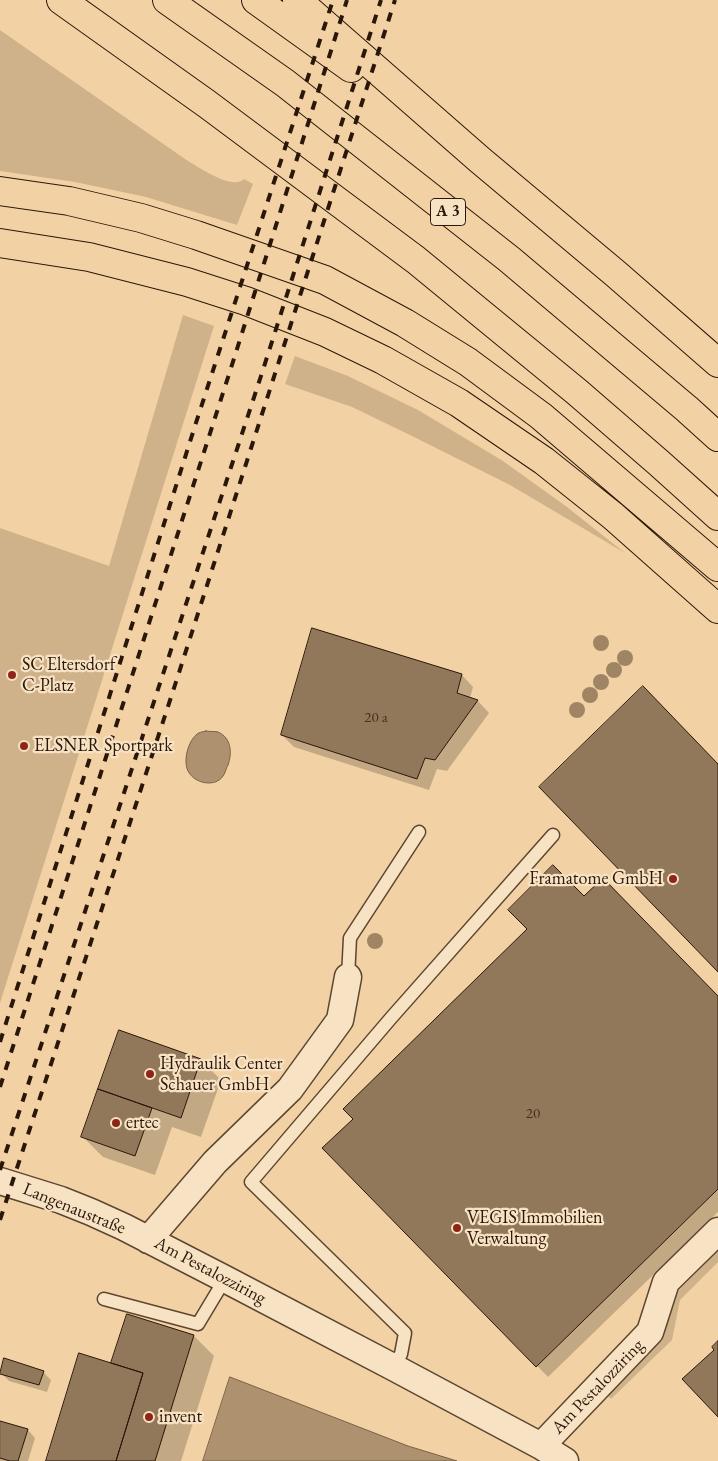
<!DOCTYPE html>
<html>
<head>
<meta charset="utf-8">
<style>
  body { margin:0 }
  canvas { display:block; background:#f2d2a4 }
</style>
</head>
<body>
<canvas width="718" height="1461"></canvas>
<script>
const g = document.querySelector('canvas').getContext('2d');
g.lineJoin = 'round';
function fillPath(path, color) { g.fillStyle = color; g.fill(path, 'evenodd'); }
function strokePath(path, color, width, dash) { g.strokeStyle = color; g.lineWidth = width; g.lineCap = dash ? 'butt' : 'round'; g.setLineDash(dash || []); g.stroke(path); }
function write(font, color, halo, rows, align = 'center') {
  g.font = font + ' "EB Garamond",serif'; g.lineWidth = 4.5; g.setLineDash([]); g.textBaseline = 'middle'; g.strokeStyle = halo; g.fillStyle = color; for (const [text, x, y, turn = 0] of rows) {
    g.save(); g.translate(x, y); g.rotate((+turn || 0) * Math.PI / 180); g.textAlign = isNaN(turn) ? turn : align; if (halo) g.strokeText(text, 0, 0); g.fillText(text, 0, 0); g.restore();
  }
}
fillPath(new Path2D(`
  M0 30 185 159C197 166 232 191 244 179L253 184 237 225 146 197 75 182 0 171Z
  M183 315 214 326 0 1003V528L109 566Z
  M295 356 348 376 418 410 503 461 567 507 625 553 510 485 414 437 352 407 285 384Z
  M718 1251V1262L680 1300 672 1340 611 1399 605 1393 664 1336 673 1296Z`), '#d0b28a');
const water = new Path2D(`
  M206 731C210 732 215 731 218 732 232 738 232 754 228 765 226 768 225 774 223 776 216 787 197 784 190 774 182 765 187 743 196 735 199 732 202 732 206 731Z
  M230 1377 408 1446 457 1461H203Z`);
fillPath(water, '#ae926f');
strokePath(water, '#7a6146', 1);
fillPath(new Path2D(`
  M462 675 473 687 470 698 478 701 489 713 447 771 437 769 429 790 294 747 282 735Z
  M584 898 718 998V1212L548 1377 324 1148Z
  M120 1032 201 1060 221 1080 201 1137 172 1127 155 1175 103 1157 83 1137Z
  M194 1336 214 1356 181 1461H47L112 1365Z
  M43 1372 51 1380 47 1392 9 1381 1 1373Z
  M0 1422 28 1430 35 1438 28 1461H0Z`), '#0003');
const building = new Path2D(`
  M312 628 462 674 457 693 478 700 435 760 425 758 417 779 281 735Z
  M643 686 718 764V972L539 787Z
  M553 865 584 896 603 878 718 996V1189L536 1367 322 1148 353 1119 343 1109 527 929 508 910Z
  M119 1030 201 1059 181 1118 98 1089Z
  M98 1089 152 1108 135 1156 81 1137Z
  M127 1314 194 1335 155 1461H116L143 1373 111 1363Z
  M718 1341V1417L682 1379 714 1350 712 1347Z
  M79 1353 143 1373 116 1461H46Z
  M4 1358 44 1371 39 1385 0 1374Z
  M0 1421 28 1429 18 1461H10L0 1458Z`);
fillPath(building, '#92785a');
strokePath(building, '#2b1709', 1);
const lane = new Path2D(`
  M348 977 350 938 419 832
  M104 1299 198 1324 225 1279
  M393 1367 401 1354 405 1333 251 1182 391 1018 553 835`);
const street = new Path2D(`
  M0 1181 61 1200 91 1212 124 1227 225 1279 393 1367 541 1446 565 1461
  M148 1240 215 1162 290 1089 340 1020 348 977
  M541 1446 650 1332 666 1282 718 1231`);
const highway = new Path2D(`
  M61 0 207 104 416 260 577 392 659 463 718 516
  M167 0 285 83 509 259 687 409 718 437
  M256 0 351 68
  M297 0 480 160 616 274 718 363
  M0 191 69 201 141 218 196 235 325 280 405 323 468 362 541 416 718 567
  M0 243 89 257 187 282 246 301 325 332 383 360 459 403 544 461 613 516 718 609`);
strokePath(lane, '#5d4630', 15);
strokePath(street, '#5d4630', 29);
strokePath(highway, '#2b1709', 30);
strokePath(lane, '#f7e2c4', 12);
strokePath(street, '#f7e2c4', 26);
strokePath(highway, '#f2d2a4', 28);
strokePath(new Path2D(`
  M0 1042 194 429 333 0
  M0 1087 231 368 347 0
  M0 1170 261 376 381 0
  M0 1220 175 685 395 0`), '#2b1709', 4, [9, 9]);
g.fillStyle = '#a08564';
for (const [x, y] of [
  [601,643],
  [625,658],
  [614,670],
  [601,682],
  [590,695],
  [577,710],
  [375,941]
]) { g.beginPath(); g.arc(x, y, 8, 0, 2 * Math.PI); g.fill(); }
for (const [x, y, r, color] of [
  [12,675,5,"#8f2418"],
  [24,746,5,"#8f2418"],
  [673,879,5,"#8f2418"],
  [150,1074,5,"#8f2418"],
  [116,1123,5,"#8f2418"],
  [457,1228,5,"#8f2418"],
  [149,1417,5,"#8f2418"]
]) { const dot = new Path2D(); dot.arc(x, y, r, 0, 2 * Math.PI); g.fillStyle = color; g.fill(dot); strokePath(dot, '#f7e2c4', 2); }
write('15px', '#452f1d', null, [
  ["20 a",376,718],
  ["20",533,1114]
]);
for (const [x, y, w] of [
  [448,212,35]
]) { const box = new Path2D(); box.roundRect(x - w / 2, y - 13.5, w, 27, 4); g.fillStyle = '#f7e2c4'; g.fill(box); strokePath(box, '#2b1709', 1); }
write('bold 16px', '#2b1709', null, [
  ["A 3",448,212]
]);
write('18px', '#2b1709', '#f7e2c4', [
  ["SC Eltersdorf",22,665],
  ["C-Platz",22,686],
  ["ELSNER Sportpark",34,746],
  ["Framatome GmbH",663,879,"right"],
  ["Hydraulik Center",160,1064],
  ["Schauer GmbH",160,1085],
  ["ertec",126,1123],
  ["VEGIS Immobilien",467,1218],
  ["Verwaltung",467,1239],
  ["invent",159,1417]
], 'left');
write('18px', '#2b1709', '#f7e2c4', [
  ["Langenaustraße",74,1209,22],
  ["Am Pestalozziring",210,1271,28],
  ["Am Pestalozziring",598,1387,-46]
]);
</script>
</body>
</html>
